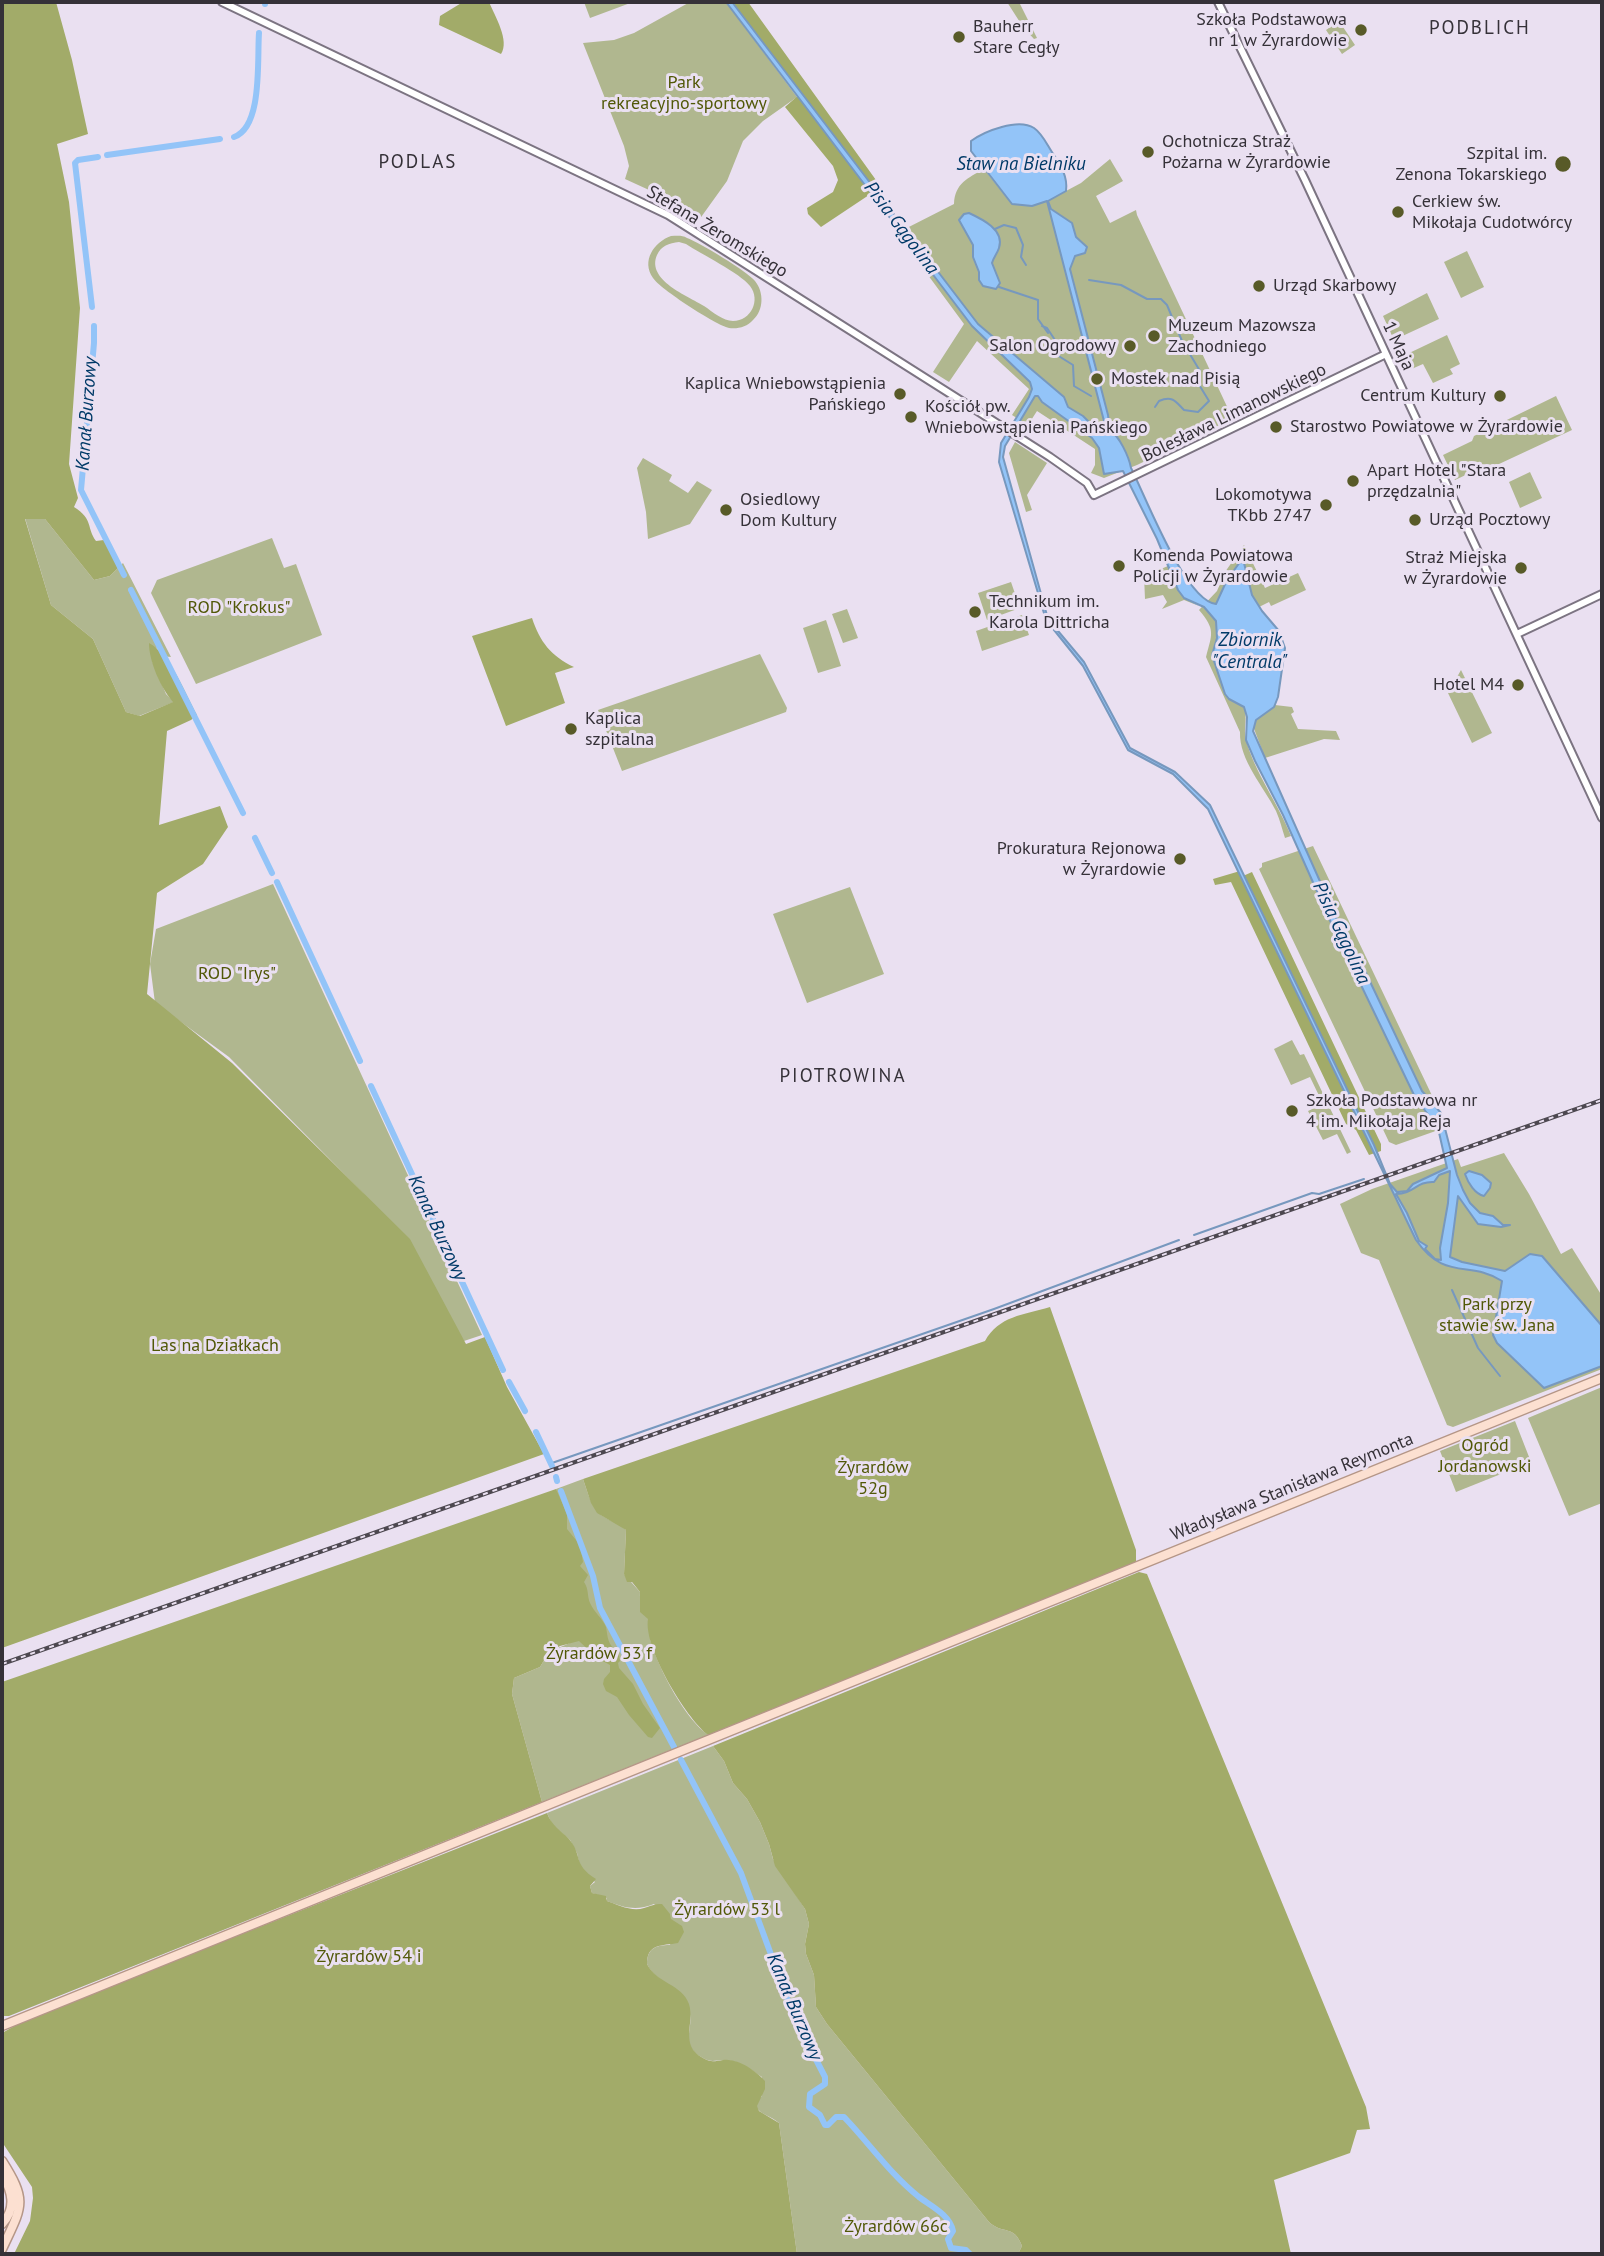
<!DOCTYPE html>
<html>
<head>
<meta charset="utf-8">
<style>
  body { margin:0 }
  #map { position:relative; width:1604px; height:2256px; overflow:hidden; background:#eae0f1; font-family:"PT Sans",sans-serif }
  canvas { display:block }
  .frame { position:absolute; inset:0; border:4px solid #353138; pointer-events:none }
</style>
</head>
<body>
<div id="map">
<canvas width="1604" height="2256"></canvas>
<div class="frame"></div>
</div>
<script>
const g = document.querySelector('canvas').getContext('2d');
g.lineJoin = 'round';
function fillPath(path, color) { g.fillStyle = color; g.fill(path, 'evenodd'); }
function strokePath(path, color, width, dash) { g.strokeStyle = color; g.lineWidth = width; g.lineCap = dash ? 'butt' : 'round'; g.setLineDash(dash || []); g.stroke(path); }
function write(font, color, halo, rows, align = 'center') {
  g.font = font + ' "PT Sans",sans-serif'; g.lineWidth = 6; g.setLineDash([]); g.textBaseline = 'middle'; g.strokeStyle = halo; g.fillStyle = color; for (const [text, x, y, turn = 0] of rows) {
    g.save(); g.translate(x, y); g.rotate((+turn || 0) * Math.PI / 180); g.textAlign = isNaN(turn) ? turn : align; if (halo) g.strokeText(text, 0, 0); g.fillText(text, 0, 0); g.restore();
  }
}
fillPath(new Path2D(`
  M584 2H633L590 18Z
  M690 2H726L797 97 763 121 743 141 727 181 699 220 660 195 625 179 629 166 624 146 583 43 614 40 634 33Z
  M1007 2H1019L1037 38 1034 39 1023 27Z
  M1339 21 1355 45 1342 54 1326 30Z
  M1110 159 1123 181 1096 196 1110 223 1136 210 1137 215 1231 415 1230 420 1137 465 1104 478 1091 473 1095 465V449L1037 411 1028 425 1012 415 1029 389 977 341 949 382 933 372 964 324 897 233 954 204C955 183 968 178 984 169L1012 204 1066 191 1081 183Z
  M671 236C677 236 682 235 687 238 699 242 748 272 755 281 764 292 764 310 753 320 747 327 738 329 729 328 716 325 660 289 653 278 641 261 654 242 671 236ZM679 242 686 244C701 254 740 273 750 286 761 300 751 321 733 321 723 321 713 312 704 306 688 296 646 280 657 255 661 246 669 243 679 242Z
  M1467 251 1484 287 1461 298 1444 262Z
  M1427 293 1439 319 1396 339 1393 338 1383 316Z
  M1447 335 1460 364 1450 369 1453 374 1433 383 1423 364 1407 371 1403 363 1405 355Z
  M1556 396 1572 430 1484 471 1485 466 1455 480 1443 455 1472 441 1474 436Z
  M1015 442 1047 463 1027 495 1032 510 1026 512 1009 453Z
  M643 458 672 475 669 481 688 493 697 481 712 490 690 524 648 539 646 512 637 468Z
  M1530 472 1542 498 1520 508 1509 482Z
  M25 518 45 519 94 580 110 576 123 563 171 657 162 656 157 647 152 661 166 694 174 702 139 716 126 712 93 639 51 605Z
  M272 538 284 568 296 564 322 635 196 684 151 593 157 580Z
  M1244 545 1265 588 1298 573 1306 590 1271 606 1269 602 1259 607 1250 591 1241 562 1227 580 1216 604 1217 638 1212 655 1225 694 1229 699 1244 707C1248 718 1243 728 1246 740 1255 773 1278 803 1291 836L1285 838C1282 829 1280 820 1276 811 1264 787 1239 760 1240 732L1206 657C1212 634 1216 630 1199 610L1217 591 1225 572Z
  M1168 566 1184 598 1199 606 1184 600 1162 609 1167 602 1163 595 1145 599 1144 576Z
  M1011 582 1020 608 987 620 978 593Z
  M847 609 858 638 843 643 832 614Z
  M1022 615 1029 635 982 651 976 631Z
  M826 620 841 666 818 673 803 628Z
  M760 654 787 708 786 712 622 771 598 710Z
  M1461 670 1492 733 1472 743 1448 693Z
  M1275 705 1292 707 1294 712 1291 714 1298 729 1336 731 1340 740 1324 739 1265 758 1253 726 1256 720Z
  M1313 846 1447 1127 1396 1145 1389 1142 1259 869 1262 867V863Z
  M273 884 482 1335 464 1341 363 1193 229 1057 155 1003 150 964 156 929Z
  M850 887 884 974 807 1003 773 914Z
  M1292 1040 1300 1055 1304 1054 1351 1152 1347 1154 1337 1134 1323 1140 1308 1111 1323 1104 1310 1077 1291 1085 1274 1049Z
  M1504 1153 1529 1194 1561 1254 1572 1248 1602 1296V1369L1453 1427 1447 1425 1379 1260 1361 1253 1340 1204 1372 1189 1458 1159 1461 1167Z
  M1602 1387V1503L1569 1516 1528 1418Z
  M1515 1421 1531 1462 1456 1492 1440 1451Z
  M583 1479C588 1493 592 1511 606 1518 613 1522 620 1524 626 1530L624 1574 640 1592C639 1602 645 1609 648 1618 650 1627 649 1637 652 1646 662 1674 684 1717 708 1735L542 1802 512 1694 514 1678 540 1667 549 1652 572 1642 556 1489Z
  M713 1746 724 1761 733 1783 747 1799 760 1822 769 1844 773 1859 805 1909 809 1924 805 1944 806 1954 814 1975 816 2007 827 2024 989 2222C1003 2235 1014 2224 1022 2246L1018 2254H797L779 2123C770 2114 746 2112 762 2096V2077C751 2070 738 2059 723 2060 715 2060 712 2063 703 2058 678 2045 695 2029 689 2010 680 1983 657 1985 647 1964 647 1949 655 1945 670 1945L675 1924 654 1904C637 1911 624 1908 607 1901V1898L592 1893 590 1886 595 1882 580 1867 577 1853 570 1840 553 1826 547 1813Z`), '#b0b78f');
fillPath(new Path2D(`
  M2 2H56L72 60 88 134 57 144 69 202 80 308 69 464 78 498 74 507C94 520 86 527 96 541L104 540 118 568 110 576 94 580 45 519H25L51 605 93 639 126 712 140 716 173 702C161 688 149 662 149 643 171 655 185 693 197 715L191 720 167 731 159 825 220 806 228 827 203 864 157 893 147 994 232 1063 410 1239 466 1344 485 1337 507 1387 544 1454 2 1648Z
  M463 2H489C495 16 510 41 501 54L439 25 440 16Z
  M732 2H748L881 187 821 227 808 214 807 208 833 192 838 180 833 166 785 107 801 93Z
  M532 618C540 642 551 656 574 667L555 673 565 703 506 726 472 636Z
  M1240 871 1243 876 1252 872 1381 1144V1151L1369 1155 1356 1130 1346 1124 1231 882 1215 885 1213 879Z
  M1050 1307 1136 1550V1562L708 1735C686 1718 643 1647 648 1619L640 1612V1592L632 1582H627L624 1574 626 1530 597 1513 591 1503 583 1479 985 1341C999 1316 1023 1315 1050 1307Z
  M556 1489 567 1514V1529L580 1545 583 1562 580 1566 588 1575 584 1582C589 1589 587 1596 590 1603 594 1612 603 1619 606 1627 608 1637 607 1645 618 1651L620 1661 618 1663 619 1668 633 1684 643 1704 660 1728 652 1738 648 1737 629 1715 617 1697 606 1691 603 1684 604 1679 610 1672V1665L597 1658 579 1641 560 1646 549 1652 540 1667 514 1678 512 1694 542 1802 9 2016H2V1682Z
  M1139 1572 1147 1574 1366 2107 1370 2129 1357 2130 1350 2153 1274 2180 1291 2254H1018L1022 2246C1014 2224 1003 2235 989 2222L827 2024 816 2007 814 1975 806 1954 805 1944 809 1924 805 1909 775 1866 769 1844 760 1822 747 1799 733 1783 724 1761 713 1746Z
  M547 1813C552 1826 560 1830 569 1839 583 1855 572 1864 596 1879L590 1886 592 1893 606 1896 607 1901C618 1905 632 1912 644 1908 651 1906 654 1904 662 1904L670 1914 671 1919 682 1926 684 1932 678 1943C662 1946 647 1943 647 1964 656 1983 682 1984 689 2004 695 2024 679 2045 703 2058 711 2063 715 2061 723 2060 738 2058 756 2071 765 2081V2089L757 2106 759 2111 779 2123 797 2254H14L30 2221 33 2198 32 2187 2 2142V2033L27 2019Z`), '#a2ab69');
const water = new Path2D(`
  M726 2H732L978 324 1064 397 1068 407 1083 416 1099 432 1103 429 1104 421 1047 201 1032 206 1012 204 971 151V141C985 131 1018 118 1034 128 1043 134 1048 147 1054 155 1061 166 1068 177 1066 191L1048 201 1051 209 1072 223 1076 237 1087 247 1085 253 1075 256 1070 269 1108 415 1110 431C1119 435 1129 457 1131 468 1145 495 1185 601 1216 604L1227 580 1240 562 1244 563 1252 595 1262 611 1279 631 1285 648 1278 697 1274 707 1256 720 1253 731 1339 924 1365 971 1422 1091 1441 1113 1457 1175 1463 1190 1470 1203 1480 1213 1493 1216 1503 1225H1510L1501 1227 1478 1224 1458 1196 1450 1257 1462 1262 1505 1271 1530 1254 1542 1256 1602 1326V1366L1544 1388 1497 1343 1493 1335 1502 1281C1470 1260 1445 1282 1416 1240L1208 809 1173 774 1128 750 1083 666 1046 620 999 462 1001 443 1029 397 1032 389 1030 382 972 326ZM1035 396H1038L1042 402 1092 438 1099 448 1104 474 1123 471 1157 539 1178 590 1184 598 1204 607 1216 621 1217 638 1212 655 1225 694 1229 699 1244 707 1247 717 1246 740 1255 761 1283 815 1332 925 1415 1097 1438 1128 1447 1168 1413 1184 1407 1191 1397 1192 1390 1184 1374 1145 1210 805 1175 772 1130 748 1084 662 1048 619 1003 457 1005 446ZM1450 1171 1448 1203 1440 1248 1441 1260 1435 1259 1425 1249 1427 1246 1419 1241 1407 1213 1396 1194C1414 1194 1416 1181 1434 1182L1439 1175Z
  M969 213C982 219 1005 230 999 248 997 254 993 258 992 263L1000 283 996 289 983 286 979 280V272L973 257V245L959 220 964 214Z
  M1469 1171 1482 1175 1491 1183 1490 1188 1484 1196C1475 1194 1468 1183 1465 1174Z`);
fillPath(water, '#93c4f8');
strokePath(water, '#7798be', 2);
strokePath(new Path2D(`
  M995 229 1004 225 1016 228 1023 245 1021 257 1026 265
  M1089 280 1121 285 1147 299H1161L1167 305 1182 341 1200 371 1198 383 1209 401 1198 412 1184 410C1176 402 1173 395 1159 401L1155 407
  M999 287 1038 300V319L1048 333
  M1042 326 1047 328 1057 343V355L1073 365 1074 386 1091 396
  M1194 1235 1312 1193 1319 1194 1364 1179
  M1452 1290 1478 1348 1500 1376
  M552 1463 994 1309 1179 1240`), '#7798be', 2);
strokePath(new Path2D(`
  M265 4V2
  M234 137C263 127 257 59 259 33
  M107 155 220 139
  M92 307 75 163 78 160 98 157
  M94 326V343L81 490 124 575
  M131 590 243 813
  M255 838 272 873
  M277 882 360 1061
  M371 1086 503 1370
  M509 1382 525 1411
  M536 1432 552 1466
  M556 1477 557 1481
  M561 1491 593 1576 600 1608 674 1747
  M681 1760 741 1873 794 2017 825 2077V2084L810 2094 809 2107 820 2115 825 2125H828L836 2117H844C870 2144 889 2173 919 2197 931 2206 950 2215 953 2231L948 2239 951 2248 966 2250 970 2254`), '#93c4f8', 6);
const minor = new Path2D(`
  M222 2 668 215 1050 457 1087 483 1094 495 1386 354
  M1218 2 1305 180 1602 818
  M1517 634 1602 594`);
const major = new Path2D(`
  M2 2026 1602 1378
  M2 2161C28 2202 22 2206 2 2249
  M2 2174C12 2191 17 2208 2 2224`);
strokePath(minor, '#7c7482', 10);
strokePath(major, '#b59687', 11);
strokePath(minor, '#fff', 6);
strokePath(major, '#fce0d1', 8);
const rail = new Path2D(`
  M2 1664 1602 1100`);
strokePath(rail, '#4d4850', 4.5);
strokePath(rail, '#eae0f1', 2, [5]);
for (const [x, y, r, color] of [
  [1361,30,7,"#585a28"],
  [959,37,7,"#585a28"],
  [1148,152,7,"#585a28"],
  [1563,164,9,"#585a28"],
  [1398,212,7,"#585a28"],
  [1259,286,7,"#585a28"],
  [1154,336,7,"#585a28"],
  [1130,346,7,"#585a28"],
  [1097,379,7,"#585a28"],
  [900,394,7,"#585a28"],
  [1500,396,7,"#585a28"],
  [911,417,7,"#585a28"],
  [1276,427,7,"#585a28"],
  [1353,481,7,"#585a28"],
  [1326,505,7,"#585a28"],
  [726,510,7,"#585a28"],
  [1415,520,7,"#585a28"],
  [1119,566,7,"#585a28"],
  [1521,568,7,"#585a28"],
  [975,612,7,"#585a28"],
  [1518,685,7,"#585a28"],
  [571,729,7,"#585a28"],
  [1180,859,7,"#585a28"],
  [1292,1111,7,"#585a28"]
]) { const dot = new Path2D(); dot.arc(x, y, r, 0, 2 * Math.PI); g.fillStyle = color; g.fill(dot); strokePath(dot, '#eae0f1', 2.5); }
write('18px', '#353138', '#eae0f1', [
  ["Szkoła Podstawowa",1347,20,"right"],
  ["nr 1 w Żyrardowie",1347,41,"right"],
  ["Bauherr",973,27],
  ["Stare Cegły",973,48],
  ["Ochotnicza Straż",1162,142],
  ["Pożarna w Żyrardowie",1162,163],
  ["Szpital im.",1547,154,"right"],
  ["Zenona Tokarskiego",1547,175,"right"],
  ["Cerkiew św.",1412,202],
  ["Mikołaja Cudotwórcy",1412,223],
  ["Urząd Skarbowy",1273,286],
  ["Muzeum Mazowsza",1168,326],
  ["Zachodniego",1168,347],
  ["Salon Ogrodowy",1116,346,"right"],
  ["Mostek nad Pisią",1111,379],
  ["Kaplica Wniebowstąpienia",886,384,"right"],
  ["Pańskiego",886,405,"right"],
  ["Centrum Kultury",1486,396,"right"],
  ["Kościół pw.",925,407],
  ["Wniebowstąpienia Pańskiego",925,428],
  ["Starostwo Powiatowe w Żyrardowie",1290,427],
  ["Apart Hotel \"Stara",1367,471],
  ["przędzalnia\"",1367,492],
  ["Lokomotywa",1312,495,"right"],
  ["TKbb 2747",1312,516,"right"],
  ["Osiedlowy",740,500],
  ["Dom Kultury",740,521],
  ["Urząd Pocztowy",1429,520],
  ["Komenda Powiatowa",1133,556],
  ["Policji w Żyrardowie",1133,577],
  ["Straż Miejska",1507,558,"right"],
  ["w Żyrardowie",1507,579,"right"],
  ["Technikum im.",989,602],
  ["Karola Dittricha",989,623],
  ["Hotel M4",1504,685,"right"],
  ["Kaplica",585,719],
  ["szpitalna",585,740],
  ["Prokuratura Rejonowa",1166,849,"right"],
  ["w Żyrardowie",1166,870,"right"],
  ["Szkoła Podstawowa nr",1306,1101],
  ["4 im. Mikołaja Reja",1306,1122]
], 'left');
write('18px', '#515807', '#eae0f1', [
  ["Park",684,83],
  ["rekreacyjno-sportowy",684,104],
  ["ROD \"Krokus\"",239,608],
  ["ROD \"Irys\"",237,974],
  ["Park przy",1497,1305],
  ["stawie św. Jana",1497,1326],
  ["Las na Działkach",215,1346],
  ["Ogród",1485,1446],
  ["Jordanowski",1485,1467],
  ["Żyrardów",873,1468],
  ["52g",873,1489],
  ["Żyrardów 53 f",599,1654],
  ["Żyrardów 53 l",727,1910],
  ["Żyrardów 54 i",369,1957],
  ["Żyrardów 66c",896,2227]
]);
write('18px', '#353138', '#eae0f1', [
  ["Stefana Żeromskiego",717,232,31],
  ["1 Maja",1398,346,65],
  ["Bolesława Limanowskiego",1234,413,-26],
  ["Władysława Stanisława Reymonta",1292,1487,-22]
]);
g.letterSpacing = '2px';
write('19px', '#353138', '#eae0f1', [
  ["PODBLICH",1480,29],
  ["PODLAS",418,163],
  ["PIOTROWINA",843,1077]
]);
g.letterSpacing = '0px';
write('italic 19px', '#013a68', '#eae0f1', [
  ["Staw na Bielniku",1021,165],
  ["Pisia Gągolina",901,228,53],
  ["Kanał Burzowy",87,414,-86],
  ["Zbiornik",1250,641],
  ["\"Centrala\"",1250,663],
  ["Pisia Gągolina",1341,933,65],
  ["Kanał Burzowy",437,1228,65],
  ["Kanał Burzowy",794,2007,67]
]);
</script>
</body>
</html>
